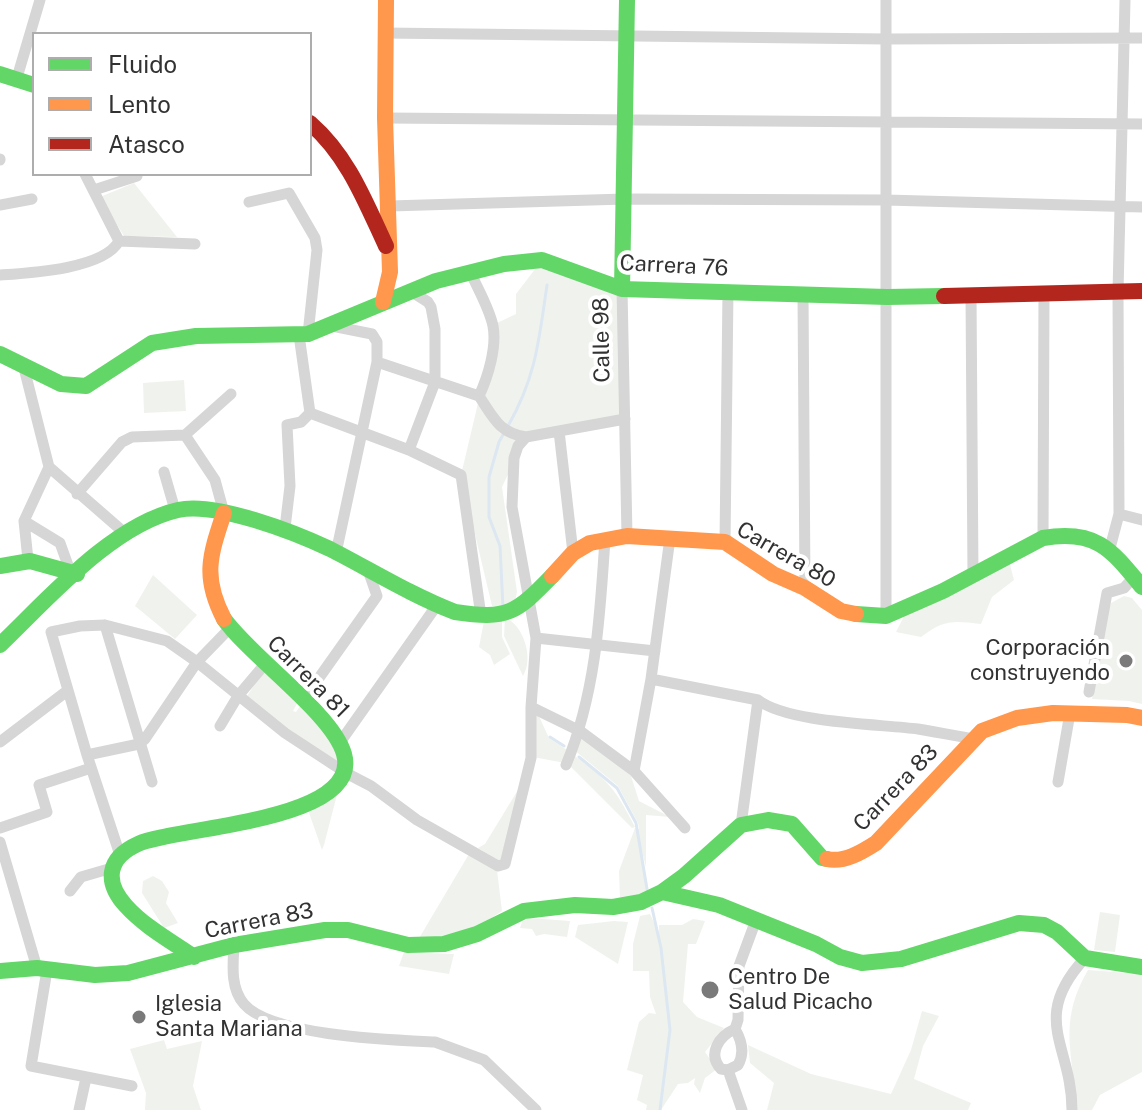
<!DOCTYPE html>
<html>
<head>
<meta charset="utf-8">
<style>
  body { margin:0 }
  #map { position:relative; width:1142px; height:1110px; overflow:hidden; background:#fff; font-family:"Public Sans",sans-serif }
  canvas { display:block }
  .legend { position:absolute; left:32px; top:32px; width:280px; height:144px; box-sizing:border-box; background:#fff; border:2px solid #adadad; margin:0; padding:10px 14px; list-style:none; font-size:24px; color:#323232 }
  .legend li { display:flex; align-items:center; gap:16px; height:40px }
  .legend b { width:40px; border:2px solid #adadad }
</style>
</head>
<body>
<div id="map">
<canvas width="1142" height="1110"></canvas>
<ul class="legend">
<li><b style="height:10px;background:#63d668"></b>Fluido</li>
<li><b style="height:10px;background:#ff974d"></b>Lento</li>
<li><b style="height:10px;background:#b3261e"></b>Atasco</li>
</ul>
</div>
<script>
const g = document.querySelector('canvas').getContext('2d');
g.lineJoin = 'round';
function fillPath(path, color) { g.fillStyle = color; g.fill(path, 'evenodd'); }
function strokePath(path, color, width, dash) { g.strokeStyle = color; g.lineWidth = width; g.lineCap = dash ? 'butt' : 'round'; g.setLineDash(dash || []); g.stroke(path); }
function write(font, color, halo, rows, align = 'center') {
  g.font = font + ' "Public Sans",sans-serif'; g.lineWidth = 8; g.setLineDash([]); g.textBaseline = 'middle'; g.strokeStyle = halo; g.fillStyle = color; for (const [text, x, y, turn = 0] of rows) {
    g.save(); g.translate(x, y); g.rotate((+turn || 0) * Math.PI / 180); g.textAlign = isNaN(turn) ? turn : align; if (halo) g.strokeText(text, 0, 0); g.fillText(text, 0, 0); g.restore();
  }
}
fillPath(new Path2D(`
  M134 183 177 237 124 236 100 197Z
  M542 260 622 289 625 419 526 437 502 487 517 592 514 606H492L461 475 497 323 516 314V294Z
  M184 380 186 411 144 413 143 383Z
  M1009 561 1014 580 992 597 981 624C953 621 945 619 921 637L896 632 904 616Z
  M153 575 197 615 175 639 135 606Z
  M1124 596 1132 598 1142 610V704L1129 701 1092 699 1107 611 1111 603Z
  M502 617V637L510 654 494 665 490 655 479 647 484 621Z
  M505 617C524 626 534 658 523 676L504 636Z
  M265 668 299 700 293 711 296 712 302 703 331 733 341 769 244 701Z
  M532 709 537 712 549 738 570 752 565 763 533 757Z
  M581 734 631 776 639 801 670 817 646 815V867L640 844 649 894 620 898 619 871 635 828 639 829 638 823 618 786 574 750Z
  M572 754C608 780 615 788 635 827L632 828 568 764Z
  M521 785 501 862 478 848 485 844Z
  M339 787 324 845 322 850 307 807Z
  M469 854 497 870 502 911C469 934 458 936 418 940Z
  M153 876 162 881 169 892 166 903 178 923 164 928 142 893 143 881Z
  M1100 912 1120 915 1115 952 1094 950Z
  M650 914 659 933V925H682L693 919 705 921 696 944H688L683 1002 697 1017 724 1028 705 1052 717 1069 705 1078 700 1093 694 1084 695 1078 688 1083 678 1084 661 1110H646L647 1105 637 1100 643 1075 627 1070 639 1022 649 1013 656 1014 650 997 649 971H633V944L640 916Z
  M529 918 570 921 567 937 544 934 536 936 532 929 520 928 522 922Z
  M614 921 628 922 618 964 575 937 578 925Z
  M404 952 454 954 449 974 399 966Z
  M1088 970 1142 974V1072L1100 1095 1092 1110H1076C1074 1052 1057 1024 1088 970Z
  M922 1011 939 1016 923 1046 914 1079 971 1103 968 1110H767L774 1083 750 1063 748 1045 811 1074 891 1094 911 1050Z
  M164 1040 167 1049 202 1041 193 1086 201 1110H145L146 1093 130 1049Z`), '#f0f3ed');
strokePath(new Path2D(`
  M508 426C536 377 539 340 547 285
  M503 608 500 546 489 517V477L499 442 504 433
  M550 737 564 746
  M579 757 617 788 636 823 647 889
  M652 908 661 948 670 1030 660 1110`), '#dde7f1', 3);
strokePath(new Path2D(`
  M385 33 885 39 1142 38
  M16 81 40 0
  M385 118 1142 124
  M0 159V160
  M85 174 119 241
  M94 190 137 176
  M249 202 289 193 315 238 317 250 308 334
  M0 205 32 199
  M390 206 625 199 886 200 1142 207
  M470 271C477 288 489 307 493 326 497 347 488 377 479 396
  M0 275C30 273 104 269 119 241L195 244
  M622 289 627 536
  M803 293 805 588
  M971 294 973 576
  M332 326 372 334 377 342V362L336 553
  M299 335 310 413
  M377 362 479 396
  M24 368 49 467 24 521 28 560
  M479 396C493 417 499 433 526 437L625 419
  M559 431 573 553
  M185 435 215 480 224 513
  M409 450 435 382V329L431 307 428 302 409 290
  M49 467 127 535
  M164 472 175 510
  M77 494 122 442 132 437 185 435 231 394
  M1119 514 1142 520
  M24 521 60 543 69 568
  M285 528 290 486 287 425 301 422 310 413 409 450 461 475 481 616
  M1043 538 1044 293
  M725 542 728 290
  M1110 548 1119 514 1118 292 1125 0
  M886 616V0
  M105 625 152 782
  M536 638 655 651
  M651 679 758 700C788 723 878 724 918 729 936 732 955 736 974 739
  M309 692 377 596 368 570
  M1089 692 1107 593 1124 588 1134 577
  M531 707 580 731 634 771 685 828
  M220 726 238 696 265 664
  M341 741 437 605
  M0 742 67 691
  M87 755 139 744 145 739 197 662 230 628
  M566 765C596 693 600 616 605 539
  M634 771 651 679 670 538
  M1058 782 1070 713
  M741 825 758 700
  M0 828 47 812 39 785 91 768
  M0 842 37 968
  M120 855 87 755 51 632 80 626 105 625 167 641 197 662 285 733 346 773 371 786 417 820 498 866 505 864 531 758V707L536 638 512 507 514 458 518 446 526 437
  M70 891 81 877 112 868
  M234 945C233 964 230 988 244 1004 271 1036 393 1040 435 1042L484 1060 536 1110
  M47 970 31 1066 132 1086
  M728 1070 738 1065C745 1053 742 1041 735 1029L738 1020 739 966 756 920
  M728 1070 721 1069C707 1054 719 1036 735 1029
  M728 1070 742 1110
  M79 1110 86 1078
  M1072 1110C1072 1045 1029 1019 1085 958`), '#d6d6d6', 11);
strokePath(new Path2D(`
  M0 74 34 85
  M622 289 627 0
  M0 354 61 384 86 386 152 343 196 336 308 334 436 281 504 264 542 260 622 289 887 297 944 296
  M0 566 30 561 77 574
  M856 614 886 616 943 591 1043 538C1096 529 1111 549 1142 587
  M0 645C48 599 112 525 178 510 215 501 296 533 330 549 371 570 411 595 455 612 508 620 516 613 552 576
  M662 892 719 905 816 944 840 957 862 963 901 959 1019 923 1044 925 1057 932 1085 958 1142 967
  M194 957C171 941 145 927 126 906 104 882 107 858 138 844 175 827 363 822 344 754 333 714 252 658 224 619
  M0 971 37 968 95 975 128 973 234 945 325 930H348L408 945 444 944 477 934 524 911 575 905 613 907 641 902 662 892 684 876 741 825 768 820 792 824 822 858 827 859`), '#63d668', 16);
strokePath(new Path2D(`
  M383 302 390 272 385 118 386 0
  M224 513C210 555 202 577 224 619
  M552 576 573 553 590 543 627 536 725 542 773 574 805 588 841 611 856 614
  M827 859C844 863 862 852 876 843L982 731 1017 718 1053 713 1127 715 1142 718`), '#ff974d', 16);
strokePath(new Path2D(`
  M310 123C348 156 365 201 386 246
  M944 296 1142 291`), '#b3261e', 16);
for (const [x, y, r, color] of [
  [1126,661,8,"#7a7a7a"],
  [710,990,10,"#7a7a7a"],
  [139,1017,8,"#7a7a7a"]
]) { const dot = new Path2D(); dot.arc(x, y, r, 0, 2 * Math.PI); g.fillStyle = color; g.fill(dot); strokePath(dot, '#fff', 3); }
write('22px', '#323232', '#fff', [
  ["Carrera 76",674,266,3],
  ["Calle 98",602,340,-91],
  ["Carrera 80",786,555,30],
  ["Carrera 81",308,677,45],
  ["Carrera 83",896,788,-46],
  ["Carrera 83",259,921,-11]
]);
write('22px', '#323232', '#fff', [
  ["Corporación",1110,648,"right"],
  ["construyendo",1110,673,"right"],
  ["Centro De",728,977],
  ["Salud Picacho",728,1002],
  ["Iglesia",155,1004],
  ["Santa Mariana",155,1029]
], 'left');
</script>
</body>
</html>
